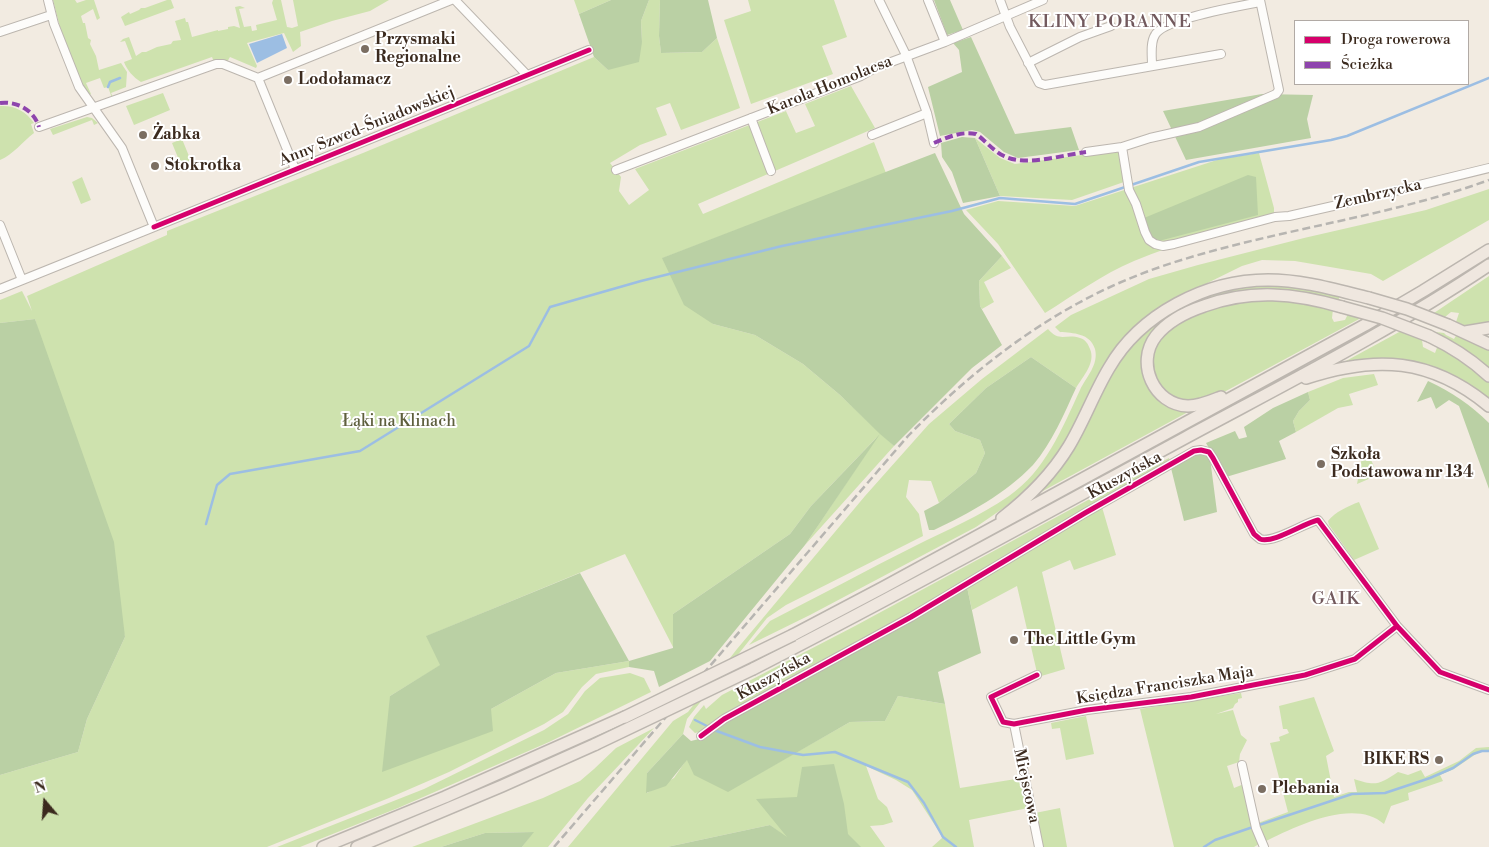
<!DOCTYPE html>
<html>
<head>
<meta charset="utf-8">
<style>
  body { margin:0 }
  #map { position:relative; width:1489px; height:847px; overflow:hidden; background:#f2ebe1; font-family:"Libre Bodoni",serif }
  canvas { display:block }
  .legend { position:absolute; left:1294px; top:20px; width:175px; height:65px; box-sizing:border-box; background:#fff; border:1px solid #b1aaa5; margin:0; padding:6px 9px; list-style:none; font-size:15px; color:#3b2a1e }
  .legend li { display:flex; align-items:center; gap:10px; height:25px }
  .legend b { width:25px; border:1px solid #b1aaa5 }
  .north { position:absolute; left:20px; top:777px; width:50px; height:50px; -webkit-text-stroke:4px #fff; paint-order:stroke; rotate:342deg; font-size:14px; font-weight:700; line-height:20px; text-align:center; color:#3b2a1e }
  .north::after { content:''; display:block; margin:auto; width:18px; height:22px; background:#3b2a1e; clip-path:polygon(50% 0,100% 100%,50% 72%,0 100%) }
</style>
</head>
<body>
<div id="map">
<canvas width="1489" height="847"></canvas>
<ul class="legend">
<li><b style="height:6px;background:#d6006c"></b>Droga rowerowa</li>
<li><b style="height:6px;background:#8e44ad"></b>Ścieżka</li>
</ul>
<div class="north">N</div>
</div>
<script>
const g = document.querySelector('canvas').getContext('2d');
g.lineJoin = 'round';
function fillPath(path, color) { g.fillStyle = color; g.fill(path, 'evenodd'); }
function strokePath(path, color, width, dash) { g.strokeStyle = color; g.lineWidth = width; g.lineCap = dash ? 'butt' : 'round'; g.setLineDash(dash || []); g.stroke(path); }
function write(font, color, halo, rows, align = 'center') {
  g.font = font + ' "Libre Bodoni",serif'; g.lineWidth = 4; g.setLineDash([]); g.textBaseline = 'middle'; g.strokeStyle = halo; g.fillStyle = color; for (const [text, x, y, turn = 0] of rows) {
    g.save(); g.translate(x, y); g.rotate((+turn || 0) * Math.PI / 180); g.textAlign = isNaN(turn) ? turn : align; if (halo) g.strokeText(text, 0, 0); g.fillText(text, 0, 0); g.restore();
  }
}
fillPath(new Path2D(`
  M53 0H75L77 3 86 0H94L100 18 97 20 93 9 81 16 83 23H85L88 38 91 40 90 44 96 56 99 70 121 63 127 72 126 87 111 93 113 97 112 98 108 87 104 88 100 78 86 83 91 94 88 96C70 68 61 32 53 0Z
  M167 0H171L174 8 125 26 121 17 129 12 130 14 139 10 141 8H145Z
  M273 0H281L287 27 292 28 298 26 293 0H389L370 11 332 21 300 32 301 46 293 52 284 33 247 43 257 66 256 68 230 57 227 62H214L212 57 141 82C133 77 127 70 124 62L132 59 125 41 120 42 123 39 129 37 136 56 142 52H146L157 47 171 44 173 41 181 40 175 21 185 18 186 22H188L192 37 218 30V31L228 29V27L234 26 240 28 235 7 240 6 245 8 239 9 244 27 251 26 252 31 257 30 256 25 277 20 272 3Z
  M574 0H611L579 14Z
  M649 0H660L659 36 661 53 702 52 717 38 740 108 681 130 670 103 656 108 667 135 640 145 610 163 621 177 619 191 629 205 649 190 635 169 786 111 796 133 815 126 805 104 851 86 875 128 698 204 703 214 874 142 886 173 663 258 713 324 755 335 803 364 840 395 894 446 805 545 877 437 811 506 790 534 673 614V647L625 554 427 636 441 665 390 696 491 709 556 673 629 661V667L596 674 582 687 563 712 544 724 449 772 389 798 267 847H0V775L78 752 87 719 125 637 35 319 0 323V300L22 291 32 311 27 296 167 235V231L363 153 594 57 608 70 642 42 641 21Z
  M748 0H834L847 37 822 46 833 74 751 104 724 20 751 11Z
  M163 93 170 110 134 125 126 106Z
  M0 106C14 105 26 111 34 123L31 124 34 133C23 141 13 155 0 160Z
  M87 117 92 118 98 123 94 125 92 120 53 135 50 129Z
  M975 138 1000 158 1015 164 1119 150 1124 182 1072 200 1000 196Z
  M182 139 191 161 181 165 172 143Z
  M1259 153 1274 208V217C1227 230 1179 242 1134 261 1103 274 1074 295 1045 313L998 244 966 210 998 201 1075 206 1220 159Z
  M82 177 91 200 81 204 72 182Z
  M1489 189V220L1383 281 1371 274 1295 261 1262 260 1242 266 1175 299 1116 349 1098 374 1073 430 1056 458 1031 486 1005 507 976 527 810 615 749 645 770 621C819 596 867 570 915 546 947 530 980 516 1009 496 1045 471 1062 429 1080 390 1086 377 1099 365 1095 349 1090 333 1073 333 1060 332L1055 327 1071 315 1149 279 1198 265 1304 238 1426 210Z
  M1002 256 1011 268 984 282 994 302 982 309 980 306 979 281Z
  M1489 276V323L1466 327 1460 326 1461 324 1456 322 1459 313 1451 312 1445 317 1434 313Z
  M1265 284 1300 287 1340 296 1338 301 1277 291 1166 319C1125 350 1139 402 1188 412L1041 492V490L1103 388 1126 352 1137 340 1163 317 1189 302 1230 288Z
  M1264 300 1299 302 1333 309 1332 318 1334 322 1345 320 1348 314 1361 318 1213 398C1183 408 1148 393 1153 358 1154 348 1158 338 1166 331 1193 309 1230 302 1264 300Z
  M1048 329C1060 343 1066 333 1080 338 1086 340 1088 344 1090 349 1096 363 1083 376 1076 388L1031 357 986 388 949 424 955 431 980 440 985 453 976 473 939 503 931 481 909 480 906 497 919 514 923 536 786 605 767 618 687 719 683 734 647 773V793L674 778 687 759 728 791 850 722 885 721 898 696 945 704 960 788 1022 778 1028 808 969 820 974 847H932L942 838 940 833 912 790 896 780 866 766 878 799 887 807 893 822 883 825 870 826 885 847H798L770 825 667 847H568L673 721 688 712 737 649 865 496 929 424 982 379Z
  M1401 331 1422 340 1423 347 1435 353 1438 345 1477 371 1489 383V399C1456 374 1419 358 1377 358 1367 358 1356 361 1346 361Z
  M1436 332 1444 333 1446 335 1454 339 1457 334 1489 349V370L1460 347Z
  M1374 374 1378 385 1349 394 1353 405 1338 408 1296 432 1293 421 1299 411 1310 400 1308 392 1343 378Z
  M1366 449 1378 475 1357 484 1363 452Z
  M1169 458 1170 463 706 730 695 733 689 727 694 717 704 705 706 709 722 695 855 626 1088 500Z
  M1359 502 1379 549 1354 560 1329 525 1328 521C1335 512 1348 506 1359 502Z
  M1102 507 1116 555 1074 570 1070 560 1042 572 1065 669 1038 677 1017 586 972 610 967 587Z
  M630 673 644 678 651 692 549 742 398 808 300 847H277L424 789 544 730 568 714 585 691 600 678Z
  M1241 693 1242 698 1238 699V702L1235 704 1233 708 1216 714 1233 710 1241 735 1247 740 1240 754 1239 762 1227 766 1234 788 1244 784 1259 844 1254 847H1174L1140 709Z
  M1314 697 1334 751 1326 756 1334 797 1349 792H1357L1354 779C1375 786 1379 785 1398 772L1408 775 1421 770 1425 777 1459 761 1476 748 1489 747V752H1479L1454 769 1440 775 1443 781 1408 793 1409 800 1391 806 1384 824C1354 797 1294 827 1264 842L1258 827V823L1288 812 1270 743 1280 741 1279 737 1289 733 1287 729H1283L1279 706Z
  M1086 716 1094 754 1066 760 1060 728 1052 729 1051 723Z
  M654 728 588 798 548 847H522L533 832 485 833 441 847H412L543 798 580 781 594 769 616 748Z
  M1060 808 1067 847H1042L1035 813Z`), '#cee2ae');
fillPath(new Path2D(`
  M611 0H649L641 21 642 42 639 62 608 70 594 57 579 14Z
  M660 0H708L717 38 702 52 661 53 659 36Z
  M934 0H950L963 30 947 35Z
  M971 37 1015 134 1071 127 1079 150 1018 158 1004 152 980 132 972 130 940 136 928 87 962 72 959 50 953 43Z
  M1262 94 1313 95 1307 119 1311 138 1186 160 1163 111Z
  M962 137 975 138 1000 196 963 203 952 172 942 157 941 143Z
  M935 153 964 214 1002 256 979 281 980 306 1002 345 972 368 894 446 880 434 805 545 710 661 659 687 654 671 629 667V661L556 673 491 709 493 731 382 772 390 696 440 665 426 636 580 573 629 661 673 648V614L790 534 811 506 880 434 840 395 803 364 755 335 713 324 684 305 662 258Z
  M1248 175 1256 177 1258 215 1155 242 1149 234 1144 218Z
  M35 319 114 542 125 637 87 719 78 752 0 775V323Z
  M1031 357 1076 388C1064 414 1052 443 1033 465 1005 494 970 513 934 530H929L924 511 939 503 976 473 985 453 980 440 955 431 949 424 986 388Z
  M1428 381C1452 392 1471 405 1489 423V489L1459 406 1449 400 1436 409 1431 397 1417 402Z
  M1308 392 1310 400 1299 411 1293 421 1296 432 1279 441 1286 459 1226 477 1206 443 1235 431 1239 439 1247 437 1244 427 1273 408Z
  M1202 453 1210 458 1217 512 1184 521 1171 468 1195 454Z
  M967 587 981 653 938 672 945 704 898 696 885 721 850 722 728 792 694 775 687 760 666 786 646 793 647 773 683 734 691 741 703 738 721 724Z
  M834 764 844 804 848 834 861 847H667L770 825 787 837 756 799 797 797 802 767Z
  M534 832 522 847H441L485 833Z`), '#bad0a4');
fillPath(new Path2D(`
  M282 34 287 48 257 63 249 44Z`), '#9cbee3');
strokePath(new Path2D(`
  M108 87 110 82 120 78
  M206 524 217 485 230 474 360 451 529 346 550 307 641 281 782 246 952 211 1000 198 1075 204 1199 162 1331 140 1347 136 1489 78
  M695 720 707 726
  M714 730 760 747 803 755 835 752 908 782 924 803 943 837 956 847
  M1259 825 1352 794 1385 793 1430 778 1453 768 1473 754 1482 751H1489
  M1204 847 1215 840 1253 827`), '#9cbee3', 2.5);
const minor = new Path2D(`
  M455 0 527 75
  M928 0 945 42
  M1000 0 1010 27 1039 83 1045 85 1221 54
  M0 32 51 15
  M1028 63 1080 37 1111 26
  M1152 65C1152 56 1150 43 1155 35 1163 19 1240 6 1260 2
  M258 78 451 0
  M927 113 934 143
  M751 118 771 171
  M39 127 216 64H223L258 78 295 169
  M872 135 927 113 906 55 879 0
  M1122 147 1129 190 1136 204 1145 232 1149 240 1155 244 1163 246 1174 244 1275 217 1289 216 1333 206 1489 168
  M1086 152 1122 147 1150 138 1199 127 1276 94 1279 90 1260 0
  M616 170 861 76 875 68 945 42 1043 0
  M0 225 22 280
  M154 227 589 50
  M0 289 154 227 122 148 79 87 54 24 48 0
  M1037 675 991 697 1003 722 1014 724 1087 710 1191 697 1305 675 1355 659 1397 626
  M1014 724 1039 847
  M701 736 724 719 911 617 1085 513 1194 451 1201 450 1209 452 1213 458 1254 534C1255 535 1259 538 1260 539 1273 544 1304 523 1318 520L1397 626 1440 672 1489 690
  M1242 765 1256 828 1264 847`);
const highway = new Path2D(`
  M1448 325 1489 344
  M1465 332 1489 328
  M1429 336C1452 347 1471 359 1489 376
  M1306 378C1376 355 1431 358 1489 406
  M1221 397C1211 401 1200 406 1188 406 1154 405 1135 363 1156 336 1168 321 1186 312 1204 306 1251 289 1294 293 1342 307
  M1002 518C1028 498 1052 474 1069 446 1084 421 1094 393 1109 368 1140 314 1206 280 1268 280 1303 280 1336 290 1369 298
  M793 635 884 587 1365 325 1423 291 1489 250
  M753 669C898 595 1041 516 1185 438 1287 383 1392 330 1489 265
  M323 847 445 797 625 717
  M357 847 502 786 596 744`);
strokePath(minor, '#bcb6af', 10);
strokePath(highway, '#bcb6af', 14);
strokePath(minor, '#fdfcfa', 8);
strokePath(highway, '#efe7df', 11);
strokePath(new Path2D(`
  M554 847 908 436C980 362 1063 300 1160 267 1268 230 1382 219 1489 180`), '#b7b5b1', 2.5, [8, 4]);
const highwayBridge = new Path2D(`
  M1369 298 1407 309 1448 325
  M1342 307 1382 318 1429 336
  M625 717 793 635
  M596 744 753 669`);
strokePath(highwayBridge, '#bcb6af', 14, []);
strokePath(highwayBridge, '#efe7df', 11);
strokePath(new Path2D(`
  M0 103C17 101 34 110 39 127
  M934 143C948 137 962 131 976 134 986 141 993 151 1004 156 1026 167 1062 155 1086 152`), '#8e44ad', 4, [8, 4]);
strokePath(new Path2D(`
  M154 227 589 50
  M1037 675 991 697 1003 722 1014 724 1087 710 1191 697 1305 675 1355 659 1397 626
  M701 736 724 719 911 617 1085 513 1194 451 1201 450 1209 452 1213 458 1254 534C1255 535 1259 538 1260 539 1273 544 1304 523 1318 520L1397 626 1440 672 1489 690`), '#d6006c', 5);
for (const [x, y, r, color] of [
  [365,49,5,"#7b6e62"],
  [288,80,5,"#7b6e62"],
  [143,135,5,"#7b6e62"],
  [155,166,5,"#7b6e62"],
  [1321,464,5,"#7b6e62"],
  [1014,640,5,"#7b6e62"],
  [1439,760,5,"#7b6e62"],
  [1262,789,5,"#7b6e62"]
]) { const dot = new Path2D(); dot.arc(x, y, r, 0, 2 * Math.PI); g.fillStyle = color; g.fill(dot); strokePath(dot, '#fff', 2); }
write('bold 16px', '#3b2a1e', '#fff', [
  ["Przysmaki",375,40],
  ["Regionalne",375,58],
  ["Lodołamacz",298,80],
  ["Żabka",153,135],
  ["Stokrotka",165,166],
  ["Szkoła",1331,455],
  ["Podstawowa nr 134",1331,473],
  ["The Little Gym",1024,640],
  ["BIKE RS",1429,760,"right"],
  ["Plebania",1272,789]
], 'left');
write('16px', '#3b2a1e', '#fff', [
  ["Karola Homolacsa",830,86,-22],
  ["Anny Szwed-Śniadowskiej",367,127,-22],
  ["Zembrzycka",1378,195,-13],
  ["Kłuszyńska",1125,476,-29],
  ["Kłuszyńska",774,677,-29],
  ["Księdza Franciszka Maja",1165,686,-9],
  ["Miejscowa",1026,786,78]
]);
write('16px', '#5e5f3d', '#fff', [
  ["Łąki na Klinach",399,422]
]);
g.letterSpacing = '1px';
write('18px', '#72595d', '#fff', [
  ["KLINY PORANNE",1110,23],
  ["GAIK",1336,600]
]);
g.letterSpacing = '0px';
</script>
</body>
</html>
